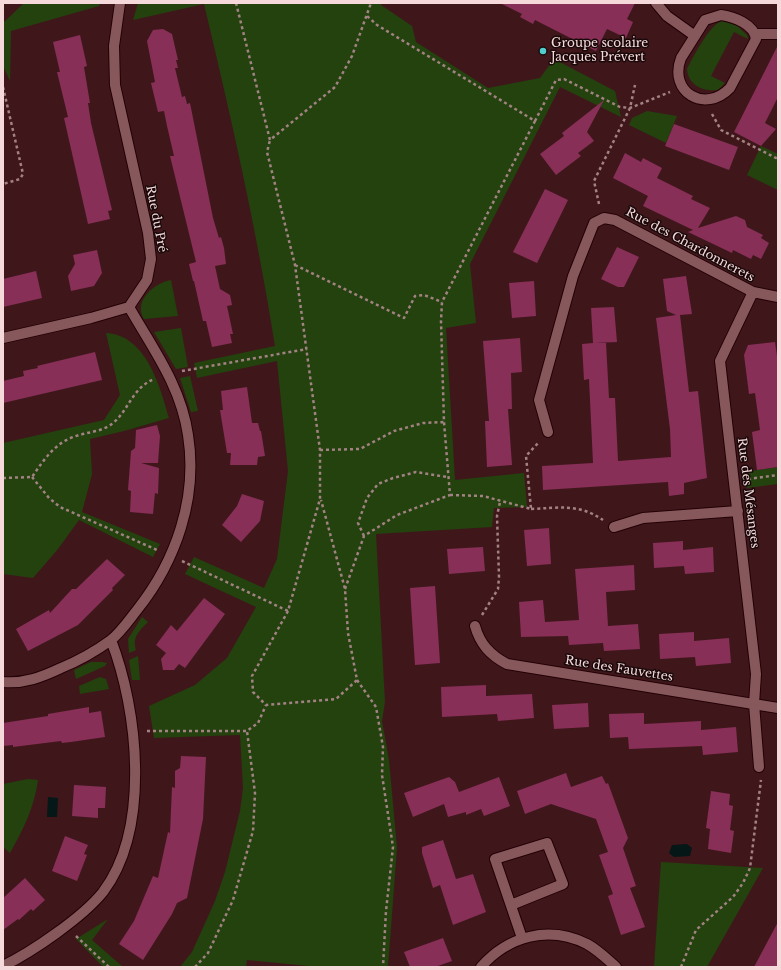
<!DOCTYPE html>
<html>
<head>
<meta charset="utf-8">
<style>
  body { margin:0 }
  #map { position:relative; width:781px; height:970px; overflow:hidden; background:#3f171b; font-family:"Libre Baskerville",serif }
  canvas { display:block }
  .frame { position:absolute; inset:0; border:4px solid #f6dadb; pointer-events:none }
</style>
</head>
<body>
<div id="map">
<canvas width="781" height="970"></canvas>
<div class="frame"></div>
</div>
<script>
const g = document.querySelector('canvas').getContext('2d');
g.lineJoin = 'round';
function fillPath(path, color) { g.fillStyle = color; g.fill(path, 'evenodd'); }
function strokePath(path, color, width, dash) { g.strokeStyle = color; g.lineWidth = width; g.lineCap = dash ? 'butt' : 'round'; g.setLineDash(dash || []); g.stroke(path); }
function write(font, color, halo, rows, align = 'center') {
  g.font = font + ' "Libre Baskerville",serif'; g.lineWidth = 3; g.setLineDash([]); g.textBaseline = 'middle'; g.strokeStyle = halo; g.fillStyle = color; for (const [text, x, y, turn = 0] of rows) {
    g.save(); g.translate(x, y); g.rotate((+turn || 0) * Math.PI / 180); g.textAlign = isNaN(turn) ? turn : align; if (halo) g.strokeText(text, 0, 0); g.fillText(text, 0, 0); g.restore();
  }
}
fillPath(new Path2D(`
  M24 3H100L99 6 11 31 10 81 3 66V23Z
  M138 3H381V5L412 26 416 42 488 88 540 78 554 59 615 91 621 117 560 87 470 264 476 323 446 328 455 480 524 473 527 507 494 508 492 527 376 534 385 702 382 721 389 760 397 848 388 967H319L247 960 246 967H180L192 952 215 901 225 872 240 811 243 788 240 735 154 738 149 706 195 685 227 658 256 607 185 574 194 557 264 588 277 559 288 471 277 361 197 378 194 363 275 346C257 231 231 117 204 4L133 20Z
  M722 21 736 25 747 35 748 39 734 32 711 76 725 83 718 90C703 92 688 85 687 69 693 57 710 24 722 21Z
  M647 111 677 116 666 143 629 125 632 118Z
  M761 146 778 154V190L747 175Z
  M171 280 178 316 144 319C133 301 154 283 171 280Z
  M181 328 188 367 176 369 154 332Z
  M106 333C146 335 160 386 169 418L124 431 90 439 92 474 82 512 160 544 153 557 79 520 58 549 33 578 3 574V443L104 420 120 395Z
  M190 376 198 411 191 412 180 378Z
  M778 467V484L747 488 744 472Z
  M142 617 148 622C139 631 132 637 136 650L129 653 128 639Z
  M138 656 140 680H132L129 660Z
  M91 662H102L107 663 105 666 76 679 74 670Z
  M100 677 106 679 109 689 80 694 79 686Z
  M28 779 38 780C34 808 24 828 10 853L3 847V784Z
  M661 862 763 868 707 967H654Z
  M108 919 92 940 123 967H103L76 939Z`), '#23420e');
fillPath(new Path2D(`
  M48 797 58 798 57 817H47Z
  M687 844 692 848 690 856 674 857 669 853 672 845Z`), '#051717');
fillPath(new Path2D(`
  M500 3H635L627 19 633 22 626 38 607 29 596 51 535 20 533 24 520 17 522 14Z
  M163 29 172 34 178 60H176L178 68H175L182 97 185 96 187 104 190 103 213 218 219 238 221 237 224 248 226 264 215 266 220 289 230 295 232 305 227 306 233 334H230L232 343 212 347 206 321H203L194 281H193L189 264 196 262 170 156H174L167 126 164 111 158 112 151 83 155 82 147 41 153 30Z
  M80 35 87 66 84 67 90 103H88L91 123 112 210 108 211 110 219 88 224 64 118 68 117 57 72H60L53 42Z
  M778 45V97L765 123 776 129 761 146 734 132Z
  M604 100 587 132 594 141 578 153 581 156 556 175 540 154 564 136 562 133Z
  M674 124 738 147 729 170 665 146Z
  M625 153 641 162 643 158 662 168 657 178 693 196 691 199 710 208 698 228 736 216 745 220 747 227 763 235 761 238 769 243 761 259 753 255 751 259 733 250 732 253 688 232 693 230 643 206 648 196 613 178Z
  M545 189 568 200 537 263 513 252Z
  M617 247 639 257 624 287H618L601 279Z
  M97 250 102 273 94 286 71 291 68 276 75 264 73 255Z
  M36 271 42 298 3 307V279Z
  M686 276 692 314 680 315 689 392 698 391 707 478 684 483V494L669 496 668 482 543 490 542 466 593 463 589 379 584 380 582 344 593 343 591 308 614 307 617 342 594 343H606L609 398H615L618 461 671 457 670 429 656 318 676 315 667 311 663 279Z
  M534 281 536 316 512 318 509 283Z
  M520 338 522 372 511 373 512 409H508L512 465 487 467 485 421H489L483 341Z
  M775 342 778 363V467L757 470 752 432 760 430 755 393 749 394 744 355 748 345Z
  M95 352 102 380 3 403V381L24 376 23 371 38 368 37 366Z
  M247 387 252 423H258L260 431H261L265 456 258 457 257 465H230L231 453H227L220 410H223L221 391Z
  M157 425 160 436 158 463H141L159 468 158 494 155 493 153 514 130 512 131 491 128 490 131 451 135 448 136 430Z
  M242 494 264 501 260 521 241 542 222 525 237 506Z
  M549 528 551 564 527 566 524 530Z
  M683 541V550L713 547 714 572 685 574 684 566 654 568 653 543Z
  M483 547 485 571 449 574 447 549Z
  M107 559 125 575 112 588 113 590 78 625 28 651 16 629 49 610 50 613 72 589H76Z
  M634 565 635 590 606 592 608 626 638 624 640 649 604 651 603 643 569 645 568 636 521 637 519 602 543 600 545 622 579 620 575 569Z
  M435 586 440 663 415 665 410 588Z
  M204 598 225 614 185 668 179 664 174 670H163L161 659 166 653 156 645 171 625 177 631Z
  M694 632V641L729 638 731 663 696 666 695 657 660 659 659 634Z
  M486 685V696L532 694 534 718 498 721 497 714 442 717 441 687Z
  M588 703 589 727 554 729 552 705Z
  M89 707V713L101 711 105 737 71 742 62 743 61 741 13 747V745L3 746V723L48 716V714Z
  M644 713V724L701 721V730L736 727 738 752 703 755 702 746 629 749 628 737 610 738 609 714Z
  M181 756 206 757 203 819 187 898 177 903 172 914 143 960 119 944 134 921 153 876 158 878 168 832 170 833 172 787 175 788V771L180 768Z
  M566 773 571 787 602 776 606 784 608 783 628 838 623 848 636 886 630 888 645 927 621 935 608 896 613 894 599 855 608 852 596 819 551 804 525 814 517 791Z
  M449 777 455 782 459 792 499 777 510 806 484 816 481 809 466 815V812L448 817 444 804 413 817 404 793Z
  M74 785 106 787 105 808H98V818L72 816Z
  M711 791 730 794 729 805 733 806 730 830 734 831 731 853 708 849 710 829 706 828Z
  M65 836 88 845 84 854 87 855 77 881 52 871Z
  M443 840 456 879 473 874 486 912 453 925 440 885 433 888 422 853V847Z
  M25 878 45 900 33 911 31 909 19 920 18 919 3 930V898Z
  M778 922V967H754Z
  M443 938 452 961 435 967H410L404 952Z`), '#872f57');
const minor = new Path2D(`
  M656 3 667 16 695 36
  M721 15C734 17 754 24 756 39L730 88C705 114 668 92 681 58L705 20Z
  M755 34H778
  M753 292 720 361 756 674 754 704 759 767
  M3 338 91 318 129 307 147 280 151 259 148 233 115 85 114 46 120 3
  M548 432 539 400 573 276 594 223 604 218 615 220 753 292 778 297
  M614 527 643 518 738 511
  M475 626C480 644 490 655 507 664L778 708
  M3 682C24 684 42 677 61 668 78 661 96 651 111 640 121 632 129 620 137 610 176 561 198 498 188 435 181 386 153 349 129 307
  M511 905 563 884 547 843 495 859 522 938
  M3 966C32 952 83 917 103 892 151 828 138 710 111 640
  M481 967C508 936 549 925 587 944 598 950 607 959 616 967`);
strokePath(minor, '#230106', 12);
strokePath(new Path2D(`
  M236 3 270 140 335 87 352 56 371 3
  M3 87 23 174 20 179 3 184
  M712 114 721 130 778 159
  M535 121 556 80 564 79 620 107 630 108 670 92
  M599 204 594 181 630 108 635 85
  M295 265 404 318 415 296 424 295 442 302
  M182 371 307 349
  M320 450 360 449 394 431 423 423 444 422
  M32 477 49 498 60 507 157 550
  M3 478 32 477C43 461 54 444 73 437 86 432 103 432 113 423 129 410 132 388 154 379
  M748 479 778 475
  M450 495 483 496 531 509 526 456 539 442
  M531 509C559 508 578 503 603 520
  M364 536 358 523 367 498 378 484 393 478 416 472 447 477
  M182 561 288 611 320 499V450L295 265 267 152 270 140
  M345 589 364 536 397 515 450 495 444 422 441 321 442 302 535 121 377 25 367 16
  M288 611 252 676 253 692 266 705 336 699 357 680 348 633 345 589 321 500
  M482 615 498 589 499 577 497 516 500 502
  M357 680 376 707 383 747 382 775 393 847 386 911 383 967
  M147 731H247L258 723 266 705
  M76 936 109 967
  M195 967 208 953 233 900 253 831 255 793 247 731
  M681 967 696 930 733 897 743 883 750 868 761 780`), '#a38284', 2.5, [3, 3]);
strokePath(minor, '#87585b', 10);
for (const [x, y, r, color] of [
  [543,51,4,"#52cdcd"]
]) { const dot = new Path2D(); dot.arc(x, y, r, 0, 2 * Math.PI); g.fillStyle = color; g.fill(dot); strokePath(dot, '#1a090a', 1.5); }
write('12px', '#f6dadb', '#1a090a', [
  ["Groupe scolaire",551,44],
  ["Jacques Prévert",551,58]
], 'left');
write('12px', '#f6dadb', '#1a090a', [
  ["Rue du Pré",156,219,79],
  ["Rue des Chardonnerets",690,245,28],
  ["Rue des Mésanges",748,493,83],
  ["Rue des Fauvettes",619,669,9]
]);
</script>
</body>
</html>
